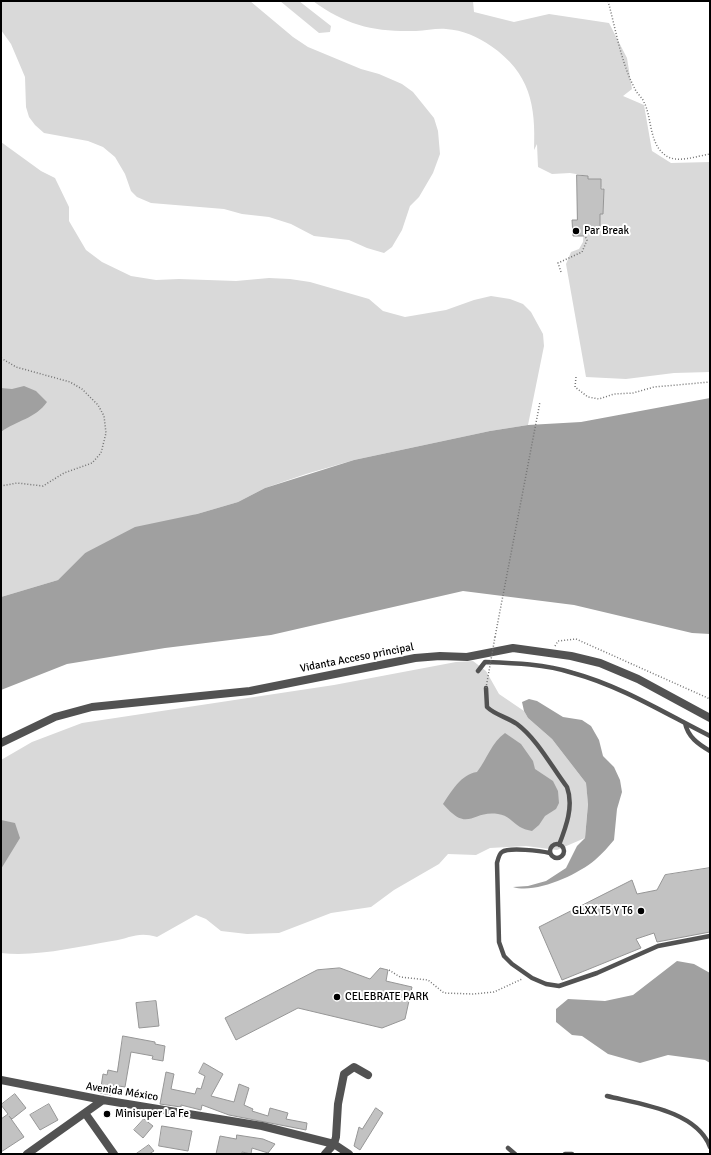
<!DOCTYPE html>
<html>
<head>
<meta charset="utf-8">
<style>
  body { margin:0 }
  #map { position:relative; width:711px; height:1155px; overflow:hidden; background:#fff; font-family:Signika,sans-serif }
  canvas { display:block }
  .frame { position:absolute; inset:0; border:2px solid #000; pointer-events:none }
</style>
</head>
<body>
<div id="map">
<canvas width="711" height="1155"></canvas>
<div class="frame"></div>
</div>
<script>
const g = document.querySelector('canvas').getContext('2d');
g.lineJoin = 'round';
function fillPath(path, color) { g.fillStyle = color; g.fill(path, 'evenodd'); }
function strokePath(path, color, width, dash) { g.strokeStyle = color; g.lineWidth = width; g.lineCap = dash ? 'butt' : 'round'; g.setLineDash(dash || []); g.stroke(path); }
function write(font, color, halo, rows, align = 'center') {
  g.font = font + ' Signika,sans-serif'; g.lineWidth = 4; g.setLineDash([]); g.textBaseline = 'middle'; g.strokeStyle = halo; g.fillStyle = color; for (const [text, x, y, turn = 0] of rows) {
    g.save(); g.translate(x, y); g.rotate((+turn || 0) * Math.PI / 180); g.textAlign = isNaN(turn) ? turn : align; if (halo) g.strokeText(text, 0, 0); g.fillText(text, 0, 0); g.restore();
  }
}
fillPath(new Path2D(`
  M1 1H250L293 37 308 47 361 69 379 74 402 84 413 92 434 118 438 131 440 154 433 173 419 197 410 206 402 230 392 247 384 253 367 248 349 240 314 236 291 224 269 217 242 214 224 209 151 203 137 197 131 191 125 174 115 157 103 147 88 141 44 133 35 125 29 117 26 107 25 77 11 44 1 30Z
  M280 1H299L331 26 330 32 319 33Z
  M313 1H473L474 12 514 22 549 14 609 23 627 58 632 89 623 96 644 105 652 151 671 163 710 162V372L674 373 626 379 586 377 566 264 571 252 579 249 583 242 584 226H600V214H603L604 189 588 179V176L570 173 552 174 538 167 537 144 534 150C536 105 530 73 491 46 478 37 463 30 446 29 436 28 426 31 416 31 375 32 347 26 313 1Z
  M1 142 41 171 55 178 69 207V221L86 250 102 262 131 276 156 280 179 279 236 281 269 278 290 279 310 282 369 299 383 311 405 317 446 310 474 300 491 296 510 299 523 304 531 312 543 334 544 346 528 425 490 431 354 460 306 474 265 488 238 502 197 514 85 553 58 580 1 597Z
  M473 661 486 671 499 694 524 711 528 718 552 739 586 783 588 803 585 838 557 850 526 846 490 848 476 855 448 854 439 864 394 890 371 907 331 913 279 933 247 934 221 931 206 919 196 915 157 937C138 931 131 938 112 941 76 947 37 957 1 953V760L32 742 82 723 334 685 456 662Z`), '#d9d9d9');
fillPath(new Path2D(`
  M24 386 36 391 47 402C35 419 17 420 1 432V388L12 389Z
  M710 398V634L692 633 574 605 463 591 271 635 165 648 67 664 1 690V597L58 580 85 553 135 527 197 514 238 502 265 488 354 460 490 431 528 425 581 422Z
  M529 699 537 701 563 717 582 720 591 726 599 740 603 756 614 767 620 780 622 792 617 809 614 840C608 847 602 854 595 860 577 875 536 894 513 887L528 886 546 881 566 868 577 846 585 838 588 804 586 783 552 739 528 718 524 711 522 702Z
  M505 733 521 744 533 761 535 769 553 781 558 791 559 803 556 809 545 816 539 825 532 831C528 830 523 829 520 827 512 822 508 815 498 814 471 810 469 834 443 804 451 792 461 774 477 772 487 759 492 742 505 733Z
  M1 820 15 823 20 838 1 869Z
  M677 961 694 964 710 973V1063L705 1060 668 1055 640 1063 608 1054 582 1036 572 1035 556 1022V1009L568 999 605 1001 633 995Z`), '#a0a0a0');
const building = new Path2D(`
  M577 175 588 176V179H601V189H604L603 214H600V227L584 226V236H573L572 220H577Z
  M710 868V932L657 942 654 933 636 939 641 948 562 980 539 927 632 880 637 894 657 890 665 875Z
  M340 968 370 979 380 968 388 970 386 981 412 987 405 1019 382 1028 298 1008 236 1040 225 1018 317 970Z
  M156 1001 159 1026 139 1028 136 1003Z
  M123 1036 155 1042V1044L165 1046 163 1061 152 1059 153 1056 131 1052 125 1087 113 1085 111 1095 100 1093 103 1074 107 1075 108 1070 117 1072Z
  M204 1063 223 1074 211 1096 234 1102 239 1084 249 1088 244 1105 253 1109 252 1111 268 1116 270 1108 288 1113 286 1119 307 1123 306 1130 229 1115 202 1105 201 1110 181 1105V1107L160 1104 166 1072 174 1074 171 1089 195 1094 197 1088 201 1089 205 1076 199 1073Z
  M15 1094 26 1108 12 1119 9 1116 24 1137 1 1152V1119L8 1114 1 1105Z
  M49 1104 58 1120 40 1130 30 1115Z
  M376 1108 383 1113 360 1150 354 1146 359 1127 362 1129Z
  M144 1119 153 1126 143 1138 134 1130Z
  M162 1126 192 1131 188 1151 159 1146Z
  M237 1135 263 1139 275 1144 268 1153 252 1148 251 1154 242 1152V1154H216L220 1136 236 1139Z
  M149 1145 154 1151 149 1154H136Z`);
fillPath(building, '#c2c2c2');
strokePath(building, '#969696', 1);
strokePath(new Path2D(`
  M608 1C616 30 621 63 635 89 637 94 642 97 644 102 652 118 649 143 665 155 676 164 697 156 710 154
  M561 272 558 263 582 252 587 240 584 234
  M1 358 16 367 70 382 82 389 98 405 104 416 106 433 101 453 92 463 64 473 43 486 17 483 1 486
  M576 377 575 387 588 397 599 399 614 394 633 393 654 387 710 382
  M495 637 540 402
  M555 646 558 641 576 639 710 699
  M389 970 400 977 428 980 444 993 473 994 494 992 522 979`), '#747474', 1.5, [1, 2]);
strokePath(new Path2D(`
  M478 671 485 662C514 663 545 664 573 673 621 686 666 714 710 736
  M486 688 487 707C495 715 507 717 517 724 538 740 551 766 567 787 574 806 566 827 559 845
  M685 723C688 737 698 744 710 751
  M550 851a7 7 0 1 1 14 0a7 7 0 1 1-14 0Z
  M550 853C541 851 509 847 502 852 499 854 498 859 497 863L499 942 504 956 512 964 532 978 546 984 559 986 597 973 658 946 710 936
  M607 1096C640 1104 697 1111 710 1147
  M508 1148 515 1154
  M565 1154H572`), '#525252', 4.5);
strokePath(new Path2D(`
  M1 743 55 717 92 707 250 691 415 658 440 656 467 657 513 648 571 656 600 663 638 679 710 718
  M1 1080 103 1100 262 1126 334 1144 349 1154
  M85 1113 114 1154
  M27 1154 103 1100
  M325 1154 334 1144 336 1137 338 1104 344 1074 354 1067 368 1075`), '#525252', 8);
strokePath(new Path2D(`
  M486 688 495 637`), '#747474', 1.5, [1, 2]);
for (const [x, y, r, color] of [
  [576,231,4,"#000"],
  [641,911,4,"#000"],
  [337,997,4,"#000"],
  [107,1114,4,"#000"]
]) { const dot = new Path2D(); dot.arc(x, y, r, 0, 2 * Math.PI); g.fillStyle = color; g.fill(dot); strokePath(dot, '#fff', 1.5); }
write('11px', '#000', '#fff', [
  ["Par Break",584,231],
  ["GLXX T5 Y T6",633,911,"right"],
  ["CELEBRATE PARK",345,997],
  ["Minisuper La Fe",115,1114]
], 'left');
write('11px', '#000', '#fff', [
  ["Vidanta Acceso principal",357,658,-11],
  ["Avenida México",122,1092,9]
]);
</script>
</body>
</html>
